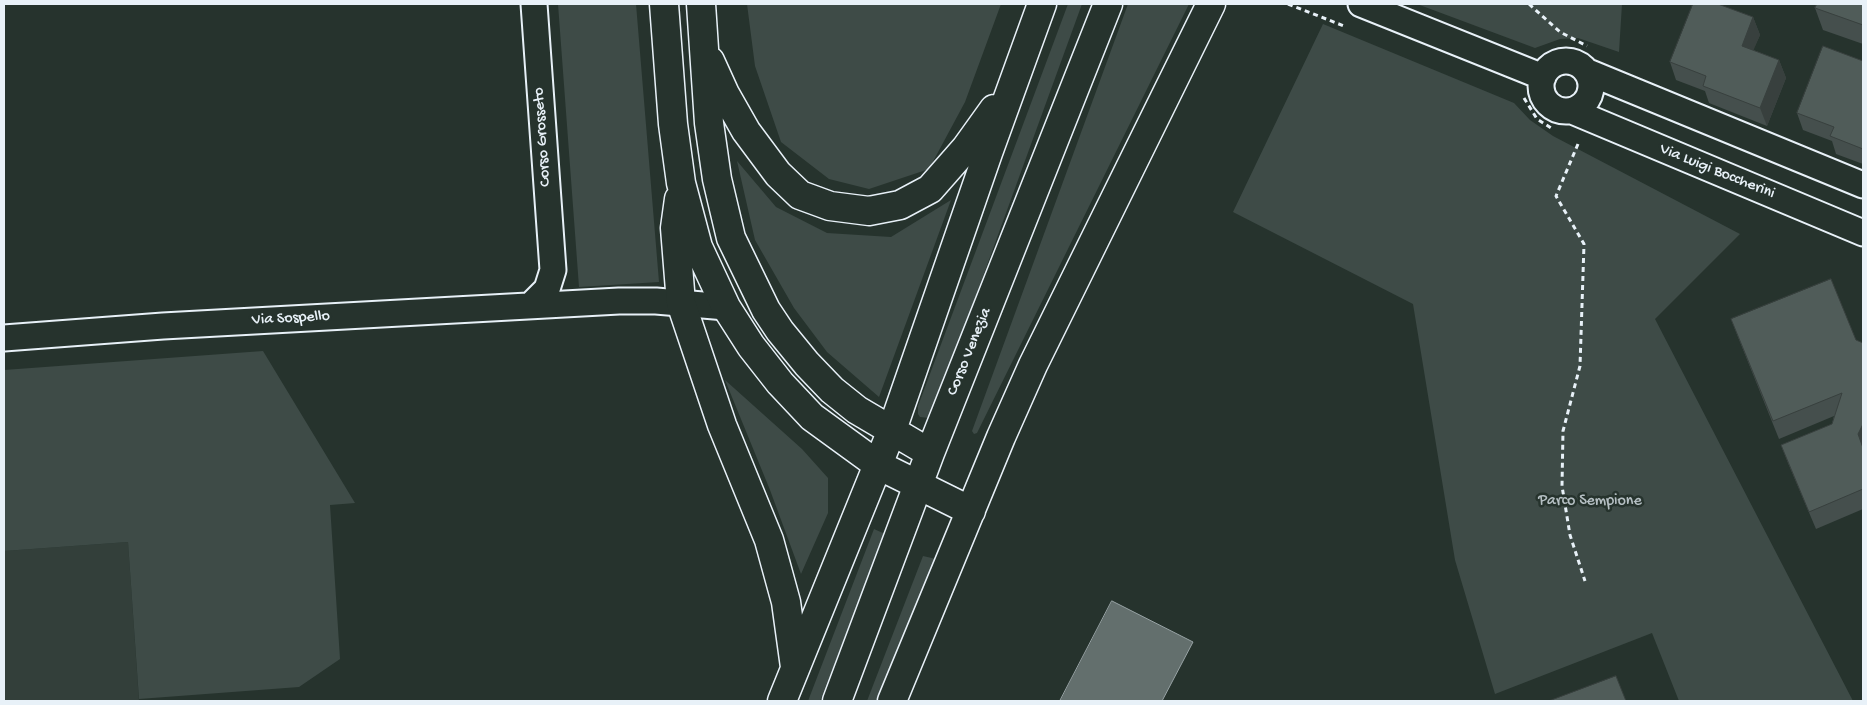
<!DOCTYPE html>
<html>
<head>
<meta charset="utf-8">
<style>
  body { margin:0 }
  #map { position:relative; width:1867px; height:705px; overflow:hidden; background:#26332d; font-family:"Gochi Hand",sans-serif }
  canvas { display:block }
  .frame { position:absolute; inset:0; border:5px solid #e8f1f8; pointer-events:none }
</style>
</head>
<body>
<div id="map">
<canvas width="1867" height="705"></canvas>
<div class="frame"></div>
</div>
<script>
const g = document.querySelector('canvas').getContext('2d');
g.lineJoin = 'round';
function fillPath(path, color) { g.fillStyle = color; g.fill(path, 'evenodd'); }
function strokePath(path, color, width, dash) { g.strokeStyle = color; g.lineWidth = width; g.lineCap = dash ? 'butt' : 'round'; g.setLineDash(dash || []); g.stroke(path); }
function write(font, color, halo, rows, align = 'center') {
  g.font = font + ' "Gochi Hand",sans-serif'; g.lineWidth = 5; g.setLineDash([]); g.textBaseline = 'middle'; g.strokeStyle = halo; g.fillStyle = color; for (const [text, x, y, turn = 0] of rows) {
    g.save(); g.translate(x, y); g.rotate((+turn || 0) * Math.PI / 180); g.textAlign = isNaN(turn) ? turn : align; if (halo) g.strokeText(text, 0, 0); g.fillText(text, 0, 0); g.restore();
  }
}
fillPath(new Path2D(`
  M128 542 139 701H4V551Z`), '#333f3a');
fillPath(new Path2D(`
  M558 4H636L659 282 579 287Z
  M747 4H1001L965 102 929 169 869 189 829 179 781 142 755 66Z
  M1068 4H1082L934 411 929 418 920 417 918 414V406Z
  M1128 4H1189L977 433 974 434 972 431Z
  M1417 4H1622L1619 52 1578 38 1560 39 1535 48Z
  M1323 24 1514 103 1530 120 1553 136 1740 234 1655 319 1853 701H1679L1652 633 1495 694 1455 560 1413 304 1233 212Z
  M737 161 776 207 827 233 891 237 951 200 879 397 827 352 794 308 755 240Z
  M263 351 355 503 330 505 340 659 299 687 139 699 128 542 4 551V370Z
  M725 380 802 449 828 478V513L801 574 770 490Z
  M874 529 885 534 820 701H808Z
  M923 556 936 559 879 701H867Z`), '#3e4b47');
const water = new Path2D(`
  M1112 601 1193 642 1162 701H1060Z`);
fillPath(water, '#636f6d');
strokePath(water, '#98a3a5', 1);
const street = new Path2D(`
  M1361 4 1543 77
  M1541 86a25 25 0 1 1 50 0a25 25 0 1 1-50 0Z
  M1588 72 1863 185
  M1572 111 1863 233
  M530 306 547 289 553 270 534 4
  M4 338 163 326 619 301H656L726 307`);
const primary = new Path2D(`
  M664 4 673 124 681 183 698 247 726 307 751 346 780 383 812 417 878 465 971 511
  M701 4 709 123 717 179 731 238 766 310 780 331 807 364 832 390 857 410 930 453
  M710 61 725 94 746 131 778 174 800 195 830 206 869 211 900 205 930 189 966 148 994 109
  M679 199 675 228 681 303 722 425 769 540 786 602 795 667
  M782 701 892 430 988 153 1042 4
  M837 701 930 453 1108 4
  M892 701 1001 437 1033 365 1211 4`);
strokePath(street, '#e8f1f8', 29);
strokePath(primary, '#e8f1f8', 31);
strokePath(new Path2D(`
  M1288 4 1344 26
  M1529 4 1560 32 1587 46
  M1524 98 1537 119 1551 128
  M1578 144 1556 196 1584 244 1580 366 1563 431 1562 486 1570 535 1585 581`), '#e8f1f8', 3, [5, 4]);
strokePath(street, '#26332d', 25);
strokePath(primary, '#26332d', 28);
fillPath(new Path2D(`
  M1863 4V44L1823 30 1815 8Z
  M1753 17 1760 35 1753 50 1779 60 1786 78 1767 126 1709 103 1705 91 1676 80 1670 62Z
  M1863 61V164L1836 154 1832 141 1803 130 1797 113Z
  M1731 319 1856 340 1863 343V509L1816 529 1788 463 1781 445 1832 424 1834 416 1779 439 1738 337Z`), '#454f4d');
fillPath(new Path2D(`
  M1753 17 1760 35 1748 63 1742 46Z
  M1779 60 1786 78 1767 126 1760 108Z
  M1863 424V450L1858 434Z`), '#38403e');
const building = new Path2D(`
  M1693 4H1718L1753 17 1742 46 1779 60 1760 108 1703 86 1706 76 1670 62Z
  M1817 4H1863V25L1815 8Z
  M1823 46 1863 61V149L1830 136 1834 127 1797 113Z
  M1831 279 1856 340 1863 343V424L1858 434 1863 448V489L1809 512 1781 445 1832 424 1842 393 1773 421 1731 319Z
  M1616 676 1626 701H1549Z`);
fillPath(building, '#505c59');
strokePath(building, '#38403e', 1);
write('16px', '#e8f1f8', '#26332d', [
  ["Corso Grosseto",543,137,-94],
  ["Via Luigi Boccherini",1717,172,22],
  ["Via Sospello",291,319,-3],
  ["Corso Venezia",970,352,-68]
]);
write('16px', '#b5bfc3', '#26332d', [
  ["Parco Sempione",1590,502]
]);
</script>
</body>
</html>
